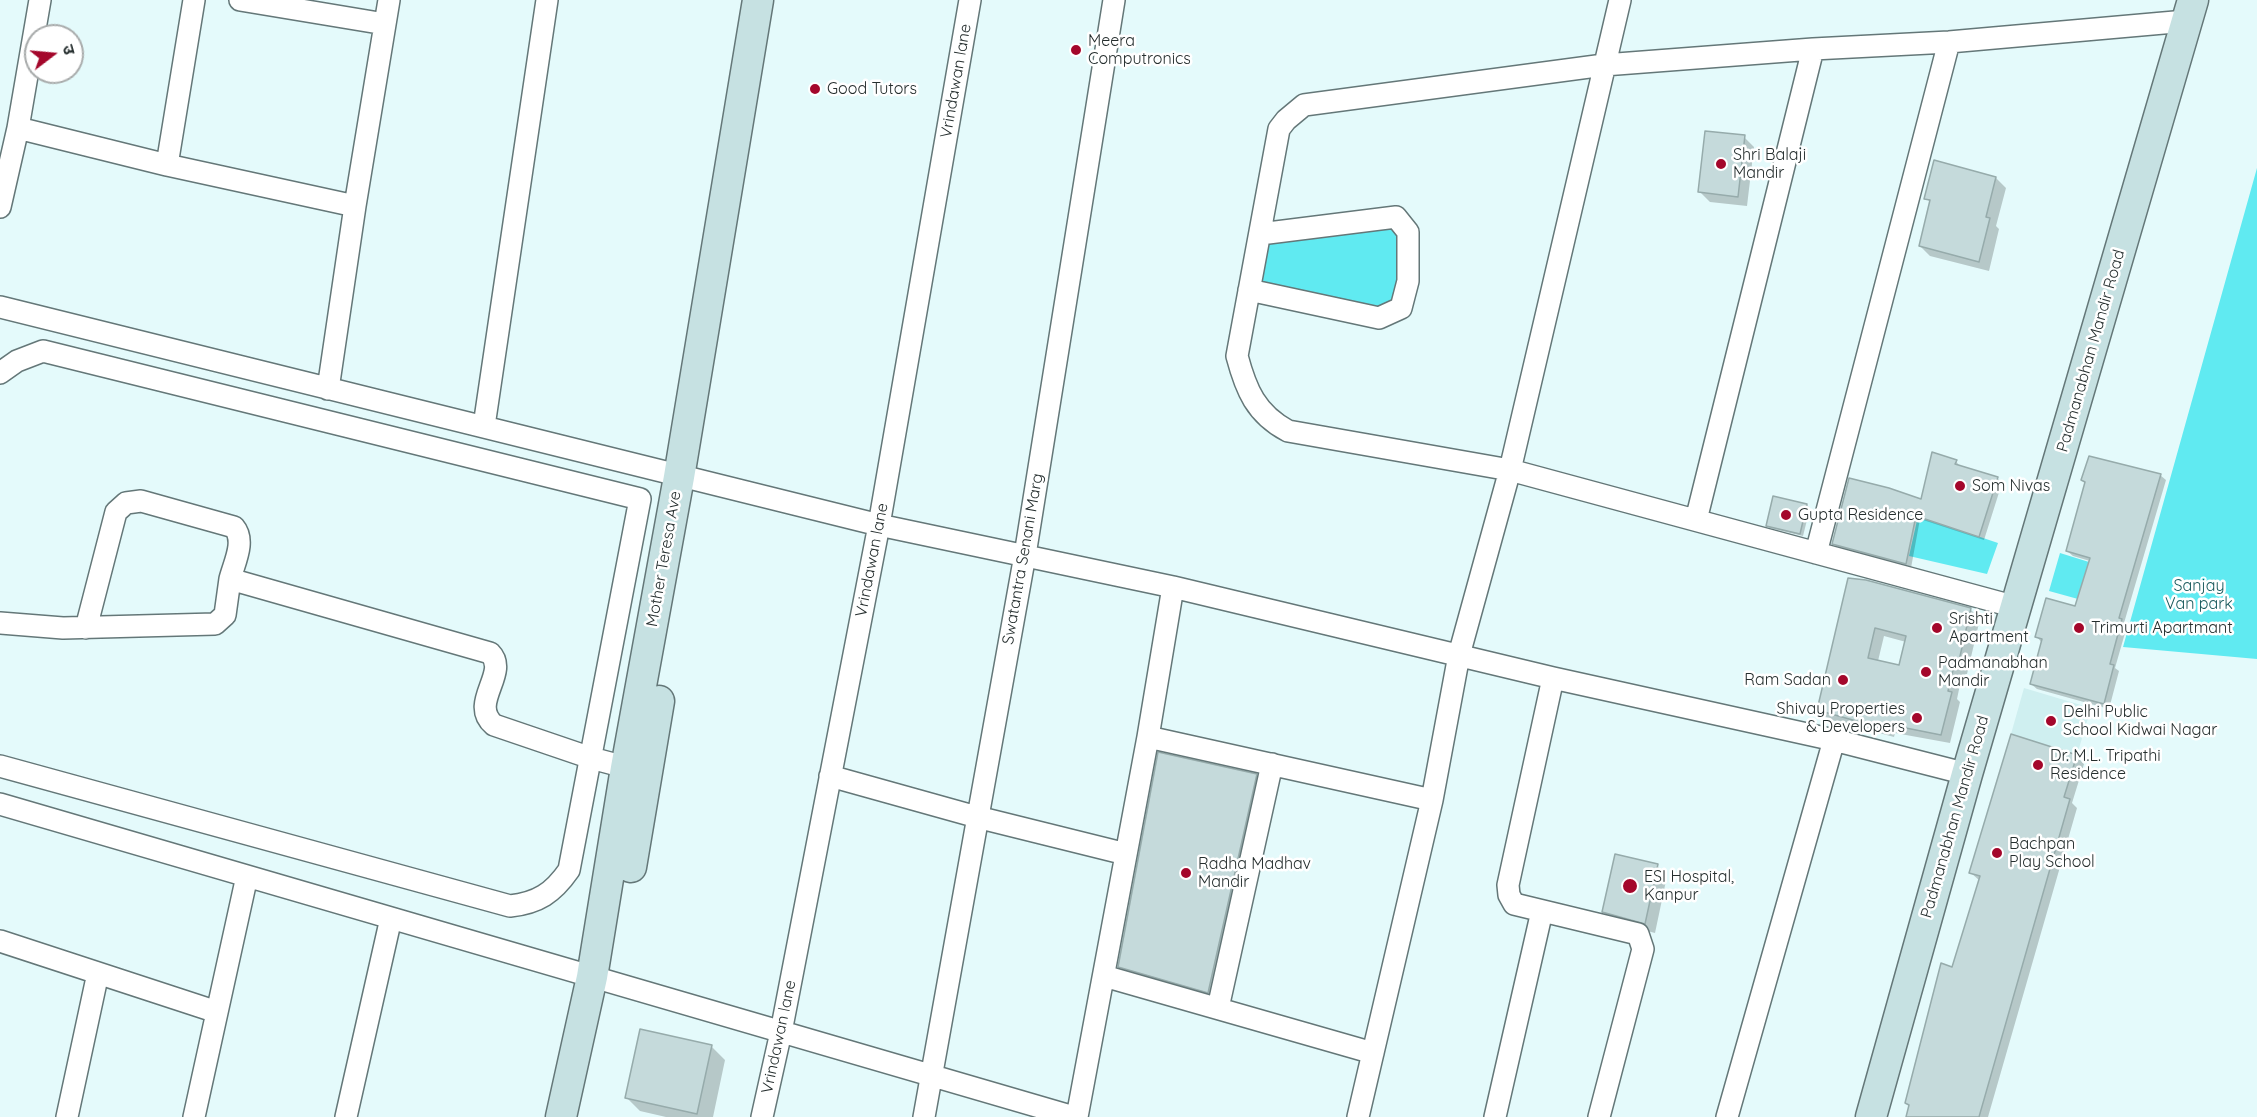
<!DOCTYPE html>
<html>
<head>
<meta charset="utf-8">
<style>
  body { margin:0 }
  #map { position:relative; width:2257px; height:1117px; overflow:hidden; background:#e4fafb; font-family:Quicksand,"Noto Sans Devanagari",sans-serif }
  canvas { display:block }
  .north { position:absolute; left:24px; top:24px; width:60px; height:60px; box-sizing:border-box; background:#fff; border:2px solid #a8abab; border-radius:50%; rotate:74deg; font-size:16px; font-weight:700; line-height:24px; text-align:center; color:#252e2e }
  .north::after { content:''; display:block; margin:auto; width:21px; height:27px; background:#a4072b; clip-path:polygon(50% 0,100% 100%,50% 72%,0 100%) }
</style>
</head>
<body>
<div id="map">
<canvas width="2257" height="1117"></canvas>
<div class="north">उ</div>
</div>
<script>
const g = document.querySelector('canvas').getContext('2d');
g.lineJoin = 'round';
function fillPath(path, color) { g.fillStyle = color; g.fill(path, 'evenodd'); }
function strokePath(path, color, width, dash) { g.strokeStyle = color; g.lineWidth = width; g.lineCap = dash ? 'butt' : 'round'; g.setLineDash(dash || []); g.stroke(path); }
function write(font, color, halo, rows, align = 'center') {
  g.font = font + ' Quicksand,sans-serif'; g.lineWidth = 5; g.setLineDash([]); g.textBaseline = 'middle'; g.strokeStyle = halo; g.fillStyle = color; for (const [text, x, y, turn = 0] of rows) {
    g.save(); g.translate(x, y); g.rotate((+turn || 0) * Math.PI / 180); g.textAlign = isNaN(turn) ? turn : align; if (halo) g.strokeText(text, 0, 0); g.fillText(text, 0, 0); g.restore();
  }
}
fillPath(new Path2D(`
  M2024 688 2091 708 2077 755 2011 734Z`), '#cfeff0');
fillPath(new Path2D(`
  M2257 168V659L2123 647Z
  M1400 224 1399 302 1378 315 1252 287 1262 236Z
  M1918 516 1998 543 1987 574 1909 556Z
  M2060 553 2089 562 2078 599 2049 591Z`), '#60eaf1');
fillPath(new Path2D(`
  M1744 137 1754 147 1747 206 1710 202 1700 192Z
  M1996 178 2006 188 1996 226 1999 229 1989 271 1930 256 1920 246 1931 203 1926 198Z
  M1956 461 1960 467 1997 478 2002 483 1984 540 1920 519 1911 568 1839 548 1834 544 1922 501Z
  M2160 475 2166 480 2124 623 2127 626 2115 668 2119 671 2109 709 2037 689 2031 684 2042 643 2037 637 2076 608 2090 561 2073 556 2067 551Z
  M1807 505 1810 508 1803 536 1770 528 1767 526Z
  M1849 579 1970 609 1980 619 1967 674 1962 675 1957 699 1960 702 1950 743 1895 733 1894 737 1828 719 1819 710ZM1884 636 1906 642 1900 667 1878 661Z
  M2076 756 2084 764 2072 803 2077 808 1988 1117H1908L1910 1106 1907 1103 1953 968 1980 881 1971 873Z
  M1256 776 1270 789 1222 1005 1133 980 1120 966Z
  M1657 866 1667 876 1655 933 1613 922 1603 912Z
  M711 1046 725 1060 713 1117H666L640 1111 627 1098Z`), '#0003');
const building = new Path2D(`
  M1705 131 1745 135 1738 197 1698 192Z
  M1934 160 1996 177 1986 217 1990 218 1979 262 1919 246 1930 200 1924 199Z
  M1932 452 1957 460 1955 464 1998 477 1979 537 1916 516 1906 564 1832 544 1849 478 1889 488 1921 499Z
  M2089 456 2161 474 2119 618 2122 619 2110 664 2114 665 2104 704 2030 684 2042 639 2035 637 2046 598 2075 606 2090 558 2066 551 2085 482 2081 480Z
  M1773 496 1807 504 1800 534 1766 526Z
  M1848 578 1866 580 1971 608 1958 665 1954 666 1948 691 1952 692 1941 735 1886 724 1885 729 1817 710ZM1875 628 1906 636 1899 665 1868 658Z
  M2011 734 2077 755 2064 797 2070 799 1979 1117H1906L1909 1105 1905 1103 1941 963 1952 967 1980 876 1969 873Z
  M1158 752 1257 774 1208 993 1118 967Z
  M1615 854 1658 864 1645 924 1602 912Z
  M640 1029 712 1045 697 1114 625 1098Z`);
fillPath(building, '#c5dadb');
strokePath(building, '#96abab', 1.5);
const street = new Path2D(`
  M194 0 167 165 355 206
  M240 0 385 24
  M18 128 167 165
  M0 207 18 128 40 0
  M1249 290 1379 318 1401 308 1408 281V232L1396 217 1260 234
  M0 307 879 525 1173 587 1553 678 1834 740 1967 774
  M0 373 17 361 43 351 640 499 569 870C553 893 538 903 510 906L0 766
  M328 389 355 206 389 0
  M484 426 547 0
  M1696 520 1813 49
  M1816 553 1949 42
  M2016 607 1510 470 1288 431C1256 414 1246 390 1237 356L1279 129 1286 120 1304 105 1604 65 1813 49 1949 42 2186 21
  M0 623 63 628 215 624 225 615 230 579 490 653C510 673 468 703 494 725L591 758 640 771
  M86 628 116 512 126 503 141 501 234 527C246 541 234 563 230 579
  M1553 678 1508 885 1509 895 1514 904 1638 934 1643 949 1599 1117
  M1148 737 1432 800
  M830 776 977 817 1126 854
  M0 804 1074 1117
  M0 941 217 1012
  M1104 976 1373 1053
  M1218 1008 1272 764
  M67 1117 98 973
  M194 1117 247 876
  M346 1117 391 918
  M762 1117 781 1032 879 525 970 0
  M924 1117 1025 555 1114 0
  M1077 1117 1148 737 1173 587
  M1358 1117 1432 800 1459 655 1510 470 1620 0
  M1495 1117 1542 911
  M1727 1117 1834 740`);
const secondary = new Path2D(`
  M631 867 659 701
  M561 1117 592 977 626 768 679 477 758 0
  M1871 1117 1967 774 2193 0`);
strokePath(street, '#647778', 24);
strokePath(secondary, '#647778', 33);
strokePath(street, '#fff', 21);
strokePath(secondary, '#c6e1e2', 30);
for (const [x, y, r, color] of [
  [1076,50,6,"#a4072b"],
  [815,89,6,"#a4072b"],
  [1721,164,6,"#a4072b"],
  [1960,486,6,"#a4072b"],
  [1786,515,6,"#a4072b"],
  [1937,628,6,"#a4072b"],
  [2079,628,6,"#a4072b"],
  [1926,672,6,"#a4072b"],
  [1843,680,6,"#a4072b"],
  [1917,718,6,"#a4072b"],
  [2051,721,6,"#a4072b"],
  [2038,765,6,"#a4072b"],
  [1997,853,6,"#a4072b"],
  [1186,873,6,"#a4072b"],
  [1630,886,8,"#a4072b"]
]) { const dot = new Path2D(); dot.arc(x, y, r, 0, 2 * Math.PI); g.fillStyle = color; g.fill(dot); strokePath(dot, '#fff', 2); }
write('16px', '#252e2e', '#fff', [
  ["Meera",1088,41],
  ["Computronics",1088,59],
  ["Good Tutors",827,89],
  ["Shri Balaji",1733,155],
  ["Mandir",1733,173],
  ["Som Nivas",1972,486],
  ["Gupta Residence",1798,515],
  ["Srishti",1949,619],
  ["Apartment",1949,637],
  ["Trimurti Apartmant",2091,628],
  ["Padmanabhan",1938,663],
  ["Mandir",1938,681],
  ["Ram Sadan",1831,680,"right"],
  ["Shivay Properties",1905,709,"right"],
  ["& Developers",1905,727,"right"],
  ["Delhi Public",2063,712],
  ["School Kidwai Nagar",2063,730],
  ["Dr. M.L. Tripathi",2050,756],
  ["Residence",2050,774],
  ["Bachpan",2009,844],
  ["Play School",2009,862],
  ["Radha Madhav",1198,864],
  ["Mandir",1198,882],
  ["ESI Hospital,",1644,877],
  ["Kanpur",1644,895]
], 'left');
write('16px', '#252e2e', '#fff', [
  ["Vrindawan lane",956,81,-80],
  ["Padmanabhan Mandir Road",2091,351,-74],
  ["Mother Teresa Ave",664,559,-80],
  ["Swatantra Senani Marg",1023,559,-80],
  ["Vrindawan lane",872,560,-79],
  ["Padmanabhan Mandir Road",1955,817,-74],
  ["Vrindawan lane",779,1037,-78]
]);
write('16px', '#195a5d', '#fff', [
  ["Sanjay",2199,586],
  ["Van park",2199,604]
]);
</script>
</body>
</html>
